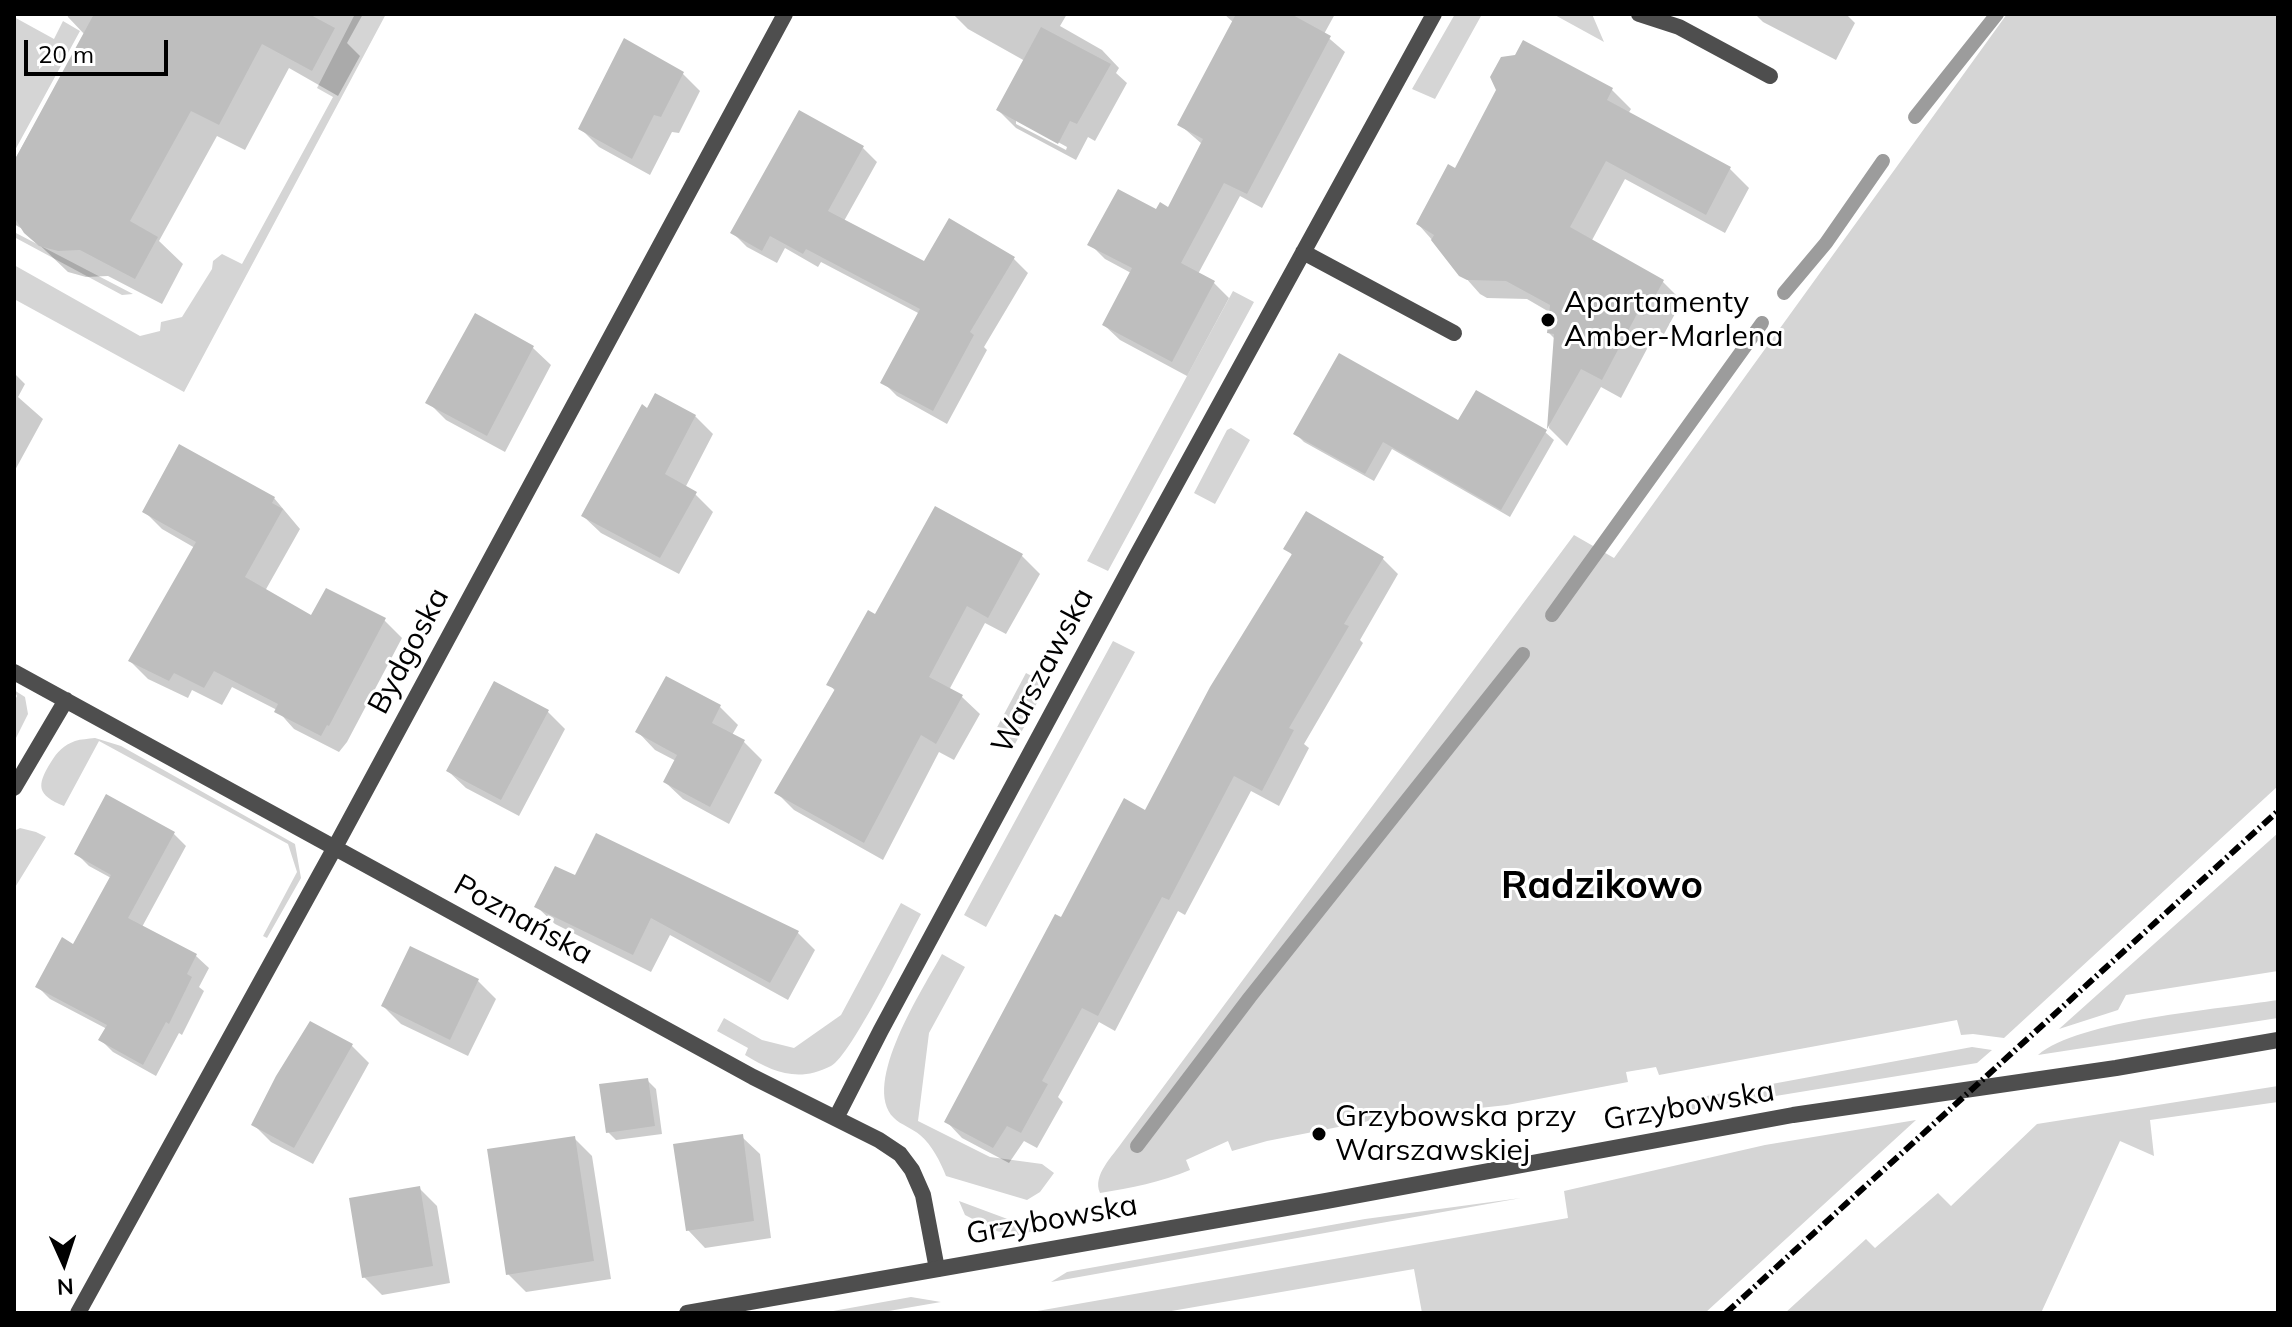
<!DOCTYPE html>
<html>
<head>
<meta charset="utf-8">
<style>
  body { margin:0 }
  #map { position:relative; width:2292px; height:1327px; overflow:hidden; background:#fff; font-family:Mulish,sans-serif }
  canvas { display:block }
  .frame { position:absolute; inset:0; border:16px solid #000; pointer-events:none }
  .north { position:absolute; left:24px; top:1223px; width:80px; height:80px; -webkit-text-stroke:6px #fff; paint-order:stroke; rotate:177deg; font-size:22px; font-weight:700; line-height:32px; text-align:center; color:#000 }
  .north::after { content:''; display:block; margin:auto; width:28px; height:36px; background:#000; clip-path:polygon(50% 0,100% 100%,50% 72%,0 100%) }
  .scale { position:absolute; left:24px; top:40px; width:144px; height:36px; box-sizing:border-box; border:4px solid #000; border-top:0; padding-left:10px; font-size:24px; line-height:28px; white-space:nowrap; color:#000; -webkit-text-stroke:6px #fff; paint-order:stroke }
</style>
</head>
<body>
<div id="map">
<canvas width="2292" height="1327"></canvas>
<div class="frame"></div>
<div class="north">N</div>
<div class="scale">20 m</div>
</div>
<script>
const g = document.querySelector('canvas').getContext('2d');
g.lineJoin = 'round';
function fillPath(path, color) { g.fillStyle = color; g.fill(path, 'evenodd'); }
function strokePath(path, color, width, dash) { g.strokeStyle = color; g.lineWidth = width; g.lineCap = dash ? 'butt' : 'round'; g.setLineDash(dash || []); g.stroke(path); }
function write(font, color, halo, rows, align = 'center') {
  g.font = font + ' Mulish,sans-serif'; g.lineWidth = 6; g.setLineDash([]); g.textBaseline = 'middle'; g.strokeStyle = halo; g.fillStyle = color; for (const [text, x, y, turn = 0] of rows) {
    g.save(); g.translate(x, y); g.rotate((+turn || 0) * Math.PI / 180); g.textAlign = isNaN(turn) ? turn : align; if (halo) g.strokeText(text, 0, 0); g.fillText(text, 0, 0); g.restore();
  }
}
fillPath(new Path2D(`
  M355 14H386L184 392 14 299V265L140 336 160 331 161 322 182 317 212 269 213 261 222 254 242 264 333 97 317 88Z
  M1455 14H1485L1481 16 1435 99 1412 89Z
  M1553 14H1592L1604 42Z
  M2007 14H2278V786L2004 1038 1973 1034 1961 1035 1957 1020 1659 1075 1656 1067 1626 1072 1628 1082 1507 1105 1379 1119 1267 1141 1232 1151 1228 1141 1186 1160 1190 1170C1161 1182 1131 1188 1100 1193 1092 1175 1113 1156 1123 1141L1574 535 1614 558Z
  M14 17 54 39 63 21 80 31 14 152Z
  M14 232 133 294 122 295 14 237Z
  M1233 291 1254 302 1108 571 1087 561Z
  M1231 428 1250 440 1215 504 1194 493 1227 430Z
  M1113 641 1135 652 986 927 964 915Z
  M1026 673 1047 684 1015 744 994 733Z
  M14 690 25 697 28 714 14 742V702L17 696Z
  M95 738 121 746 295 844 301 878 267 938 263 936 297 872 288 844 99 741 64 806C37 795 36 786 51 762 57 752 64 745 75 741 81 739 88 739 95 738Z
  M20 828 36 832 46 837 14 889V831Z
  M2278 833V971L2126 995 2118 1010 2059 1029Z
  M901 903 921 914C907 940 851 1056 831 1066 798 1083 773 1072 745 1055L748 1048 717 1031 724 1018 762 1040 794 1048 841 1015Z
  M942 954 965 967 929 1033 918 1121 990 1157 1042 1164 1054 1173 1040 1192 1027 1200 946 1176C940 1161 932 1145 920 1135 912 1128 901 1125 894 1118 860 1085 924 987 942 954Z
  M2278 1000V1018L2038 1055C2078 1020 2221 1009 2278 1000Z
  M1972 1047 1992 1050 1977 1063 1684 1111 1669 1103Z
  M2278 1086V1102L2150 1120 2154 1156 2120 1141 2041 1313H1785L1866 1239 1875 1248 1938 1193 1951 1206 2037 1124Z
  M1916 1120 1705 1313H1422L1414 1269 1160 1313H1026L1568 1218 1564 1191 1765 1145Z
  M1521 1198 1051 1282 1067 1272 1365 1219Z
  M959 1201 1037 1230 1018 1235 996 1231 965 1215Z
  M911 1297 941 1302 877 1313H822Z`), '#d5d5d5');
fillPath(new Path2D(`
  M67 14H363L347 43 360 56 338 96 289 68 245 150 217 136 159 241 183 264 162 304 108 276 86 277 68 272 24 230 14 224V161L85 35 68 17Z
  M953 14H1067L1060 26 1102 50 1119 68 1116 73 1127 83 1095 141 1088 137 1076 160 1016 128 998 110 1025 61 968 29ZM1016 119 1067 147 1066 150 1016 124Z
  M1224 14H1335L1324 34 1345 52 1262 208 1240 196 1198 274 1214 283 1229 298 1187 376 1120 340 1104 325 1131 273 1105 259 1090 244 1157 212 1168 210 1202 144 1179 124 1234 23Z
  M1755 14H1846L1855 23 1836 60 1763 22Z
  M1524 42 1612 90 1631 109 1628 114 1730 169 1749 188 1725 233 1625 179 1591 242 1663 282 1682 301 1664 334 1657 330 1621 398 1601 387 1567 446 1549 428 1555 339 1549 333 1551 313 1527 299 1487 298 1480 294 1418 224 1456 170Z
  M682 73 700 91 679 133 672 132 650 175 599 147 581 129Z
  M863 148 877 162 844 221 925 263 1014 259 1028 273 984 347 987 350 947 424 897 396 883 382 920 314 821 262 818 267 785 248 777 263 747 247 733 233Z
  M476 316 533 348 551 365 505 452 446 420 428 402Z
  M14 373 25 384 18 397 43 419 14 472Z
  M648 411 695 416 713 434 685 488 695 494 713 512 679 574 601 533 583 516Z
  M1459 423 1545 432 1554 440 1510 517 1392 449 1374 481 1304 442 1295 433Z
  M274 498 300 529 265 591 312 618 384 620 402 638 347 742 339 752 294 729 277 710 232 687 222 705 192 690 188 698 148 679 130 661 195 548 162 529 144 511Z
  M936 509 1022 556 1040 574 1006 634 985 623 949 690 962 697 980 714 954 760 939 752 883 860 794 810 776 792 836 692 829 684 876 616Z
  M1286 548 1383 559 1398 574 1360 640 1363 643 1304 744 1309 748 1279 806 1251 791 1185 915 1178 911 1115 1031 1099 1022 1058 1097 1063 1102 1037 1148 1024 1141 1009 1163 962 1138 947 1122 1062 920 1146 812 1293 556Z
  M720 707 738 725 732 735 744 742 762 760 729 824 683 799 665 782 676 761 655 750 638 732Z
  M547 711 565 729 519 816 466 788 448 771Z
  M174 834 186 846 142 927 196 956 209 968 199 987 204 991 182 1035 179 1033 156 1076 113 1052 101 1040 107 1029 50 999 37 986 74 947 111 878 89 866 76 853Z
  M576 878 797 932 815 950 788 1000 670 935 651 972 555 924 537 907Z
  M478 981 496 999 468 1056 401 1024 383 1006Z
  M351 1045 369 1063 313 1164 271 1142 254 1125Z
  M647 1080 656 1089 662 1134 616 1140 608 1132Z
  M742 1137 760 1154 771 1238 705 1248 688 1230Z
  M574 1138 592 1156 611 1279 526 1292 508 1274Z
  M419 1188 437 1206 450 1283 382 1295 364 1277Z`), '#0003');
strokePath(new Path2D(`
  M1915 117 1997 14
  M1784 293 1826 243 1883 161
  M1552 615 1762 323
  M1137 1146 1250 997 1523 654`), '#9c9c9c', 14);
fillPath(new Path2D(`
  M94 14H309L335 28 312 71 262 44 219 125 191 111 130 221 158 237 135 279 80 250 58 251 39 246 24 233 14 217V161Z
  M1236 14H1291L1331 36 1247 194 1224 183 1181 263 1215 281 1172 362 1102 325 1132 268 1087 245 1118 189 1156 209 1160 202 1168 207 1203 139 1177 125Z
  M1041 27 1111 64 1077 124 1070 121 1058 144 996 110Z
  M624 38 684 72 661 117 654 115 632 159 578 129Z
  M1523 40 1613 88 1607 100 1731 167 1706 215 1606 161 1570 227 1664 280 1644 316 1638 312 1602 380 1581 369 1547 429 1554 334 1547 333 1550 305 1506 281 1467 280 1459 276 1431 240 1434 235 1416 224 1448 164 1455 168 1496 90 1490 77 1501 57 1515 55Z
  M799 110 864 146 828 211 924 261 949 218 1015 257 970 332 974 335 933 411 880 383 920 309 806 249 803 254 770 236 762 251 730 233Z
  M475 313 534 346 487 436 425 403Z
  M1339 353 1458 420 1476 390 1547 430 1501 510 1383 442 1365 474 1293 434Z
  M655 393 696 415 665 474 697 492 660 558 581 516 642 404 647 408Z
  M179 444 275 497 272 503 283 509 245 577 311 615 326 588 386 618 329 726 327 725 321 736 274 712 278 704 214 671 204 688 174 673 169 681 128 661 196 542 142 512Z
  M935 506 1023 554 988 618 967 606 929 677 963 695 936 744 921 735 864 843 774 793 835 689 826 685 868 610 875 614Z
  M1306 511 1384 557 1344 624 1349 626 1289 728 1294 730 1262 791 1234 776 1169 900 1162 897 1098 1016 1082 1008 1042 1081 1048 1084 1021 1133 1007 1126 993 1148 944 1122 1055 914 1061 917 1124 798 1145 810 1210 687 1292 554 1283 549Z
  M666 676 721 705 712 723 745 740 710 807 663 782 677 755 635 732Z
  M494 681 549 710 501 800 446 771Z
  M106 794 175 832 128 918 197 954 187 974 192 977 169 1024 166 1022 143 1065 98 1040 107 1025 35 987 62 937 73 944 111 875 74 854Z
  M596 833 799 931 770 983 651 918 633 955 534 907 555 866 575 875Z
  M410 946 479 979 450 1040 381 1006Z
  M310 1021 353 1044 294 1148 251 1125 276 1076Z
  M648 1078 655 1126 606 1133 599 1084Z
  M743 1134 754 1221 686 1231 673 1144Z
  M575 1136 594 1261 506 1275 487 1149Z
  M420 1186 433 1266 362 1278 349 1198Z`), '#bebebe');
strokePath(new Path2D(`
  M1639 14 1679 27 1770 76
  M1303 252 1454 333
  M14 672 753 1077 879 1140 900 1154 912 1170 923 1195 937 1269
  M14 788 66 700
  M836 1118 881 1030 1137 555 1434 14
  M78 1313 334 849 785 14`), '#4e4e4e', 16);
strokePath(new Path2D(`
  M687 1313 1326 1201 1793 1115 2116 1068 2278 1040`), '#4e4e4e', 16);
strokePath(new Path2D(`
  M1726 1313 2278 811`), '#000', 6, [12, 4, 2, 4]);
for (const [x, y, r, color] of [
  [1548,320,8,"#000"],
  [1319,1134,8,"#000"]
]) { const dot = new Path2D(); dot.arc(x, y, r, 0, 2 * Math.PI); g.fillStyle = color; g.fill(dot); strokePath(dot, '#fff', 3); }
write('30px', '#000', '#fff', [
  ["Apartamenty",1564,303],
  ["Amber-Marlena",1564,337],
  ["Grzybowska przy",1335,1117],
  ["Warszawskiej",1335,1151]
], 'left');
write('30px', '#000', '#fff', [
  ["Bydgoska",409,651,-62],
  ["Warszawska",1043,671,-62],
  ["Poznańska",523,920,29],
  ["Grzybowska",1689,1106,-10],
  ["Grzybowska",1052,1220,-10]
]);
write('bold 38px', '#000', '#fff', [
  ["Radzikowo",1602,887]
]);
</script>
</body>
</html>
